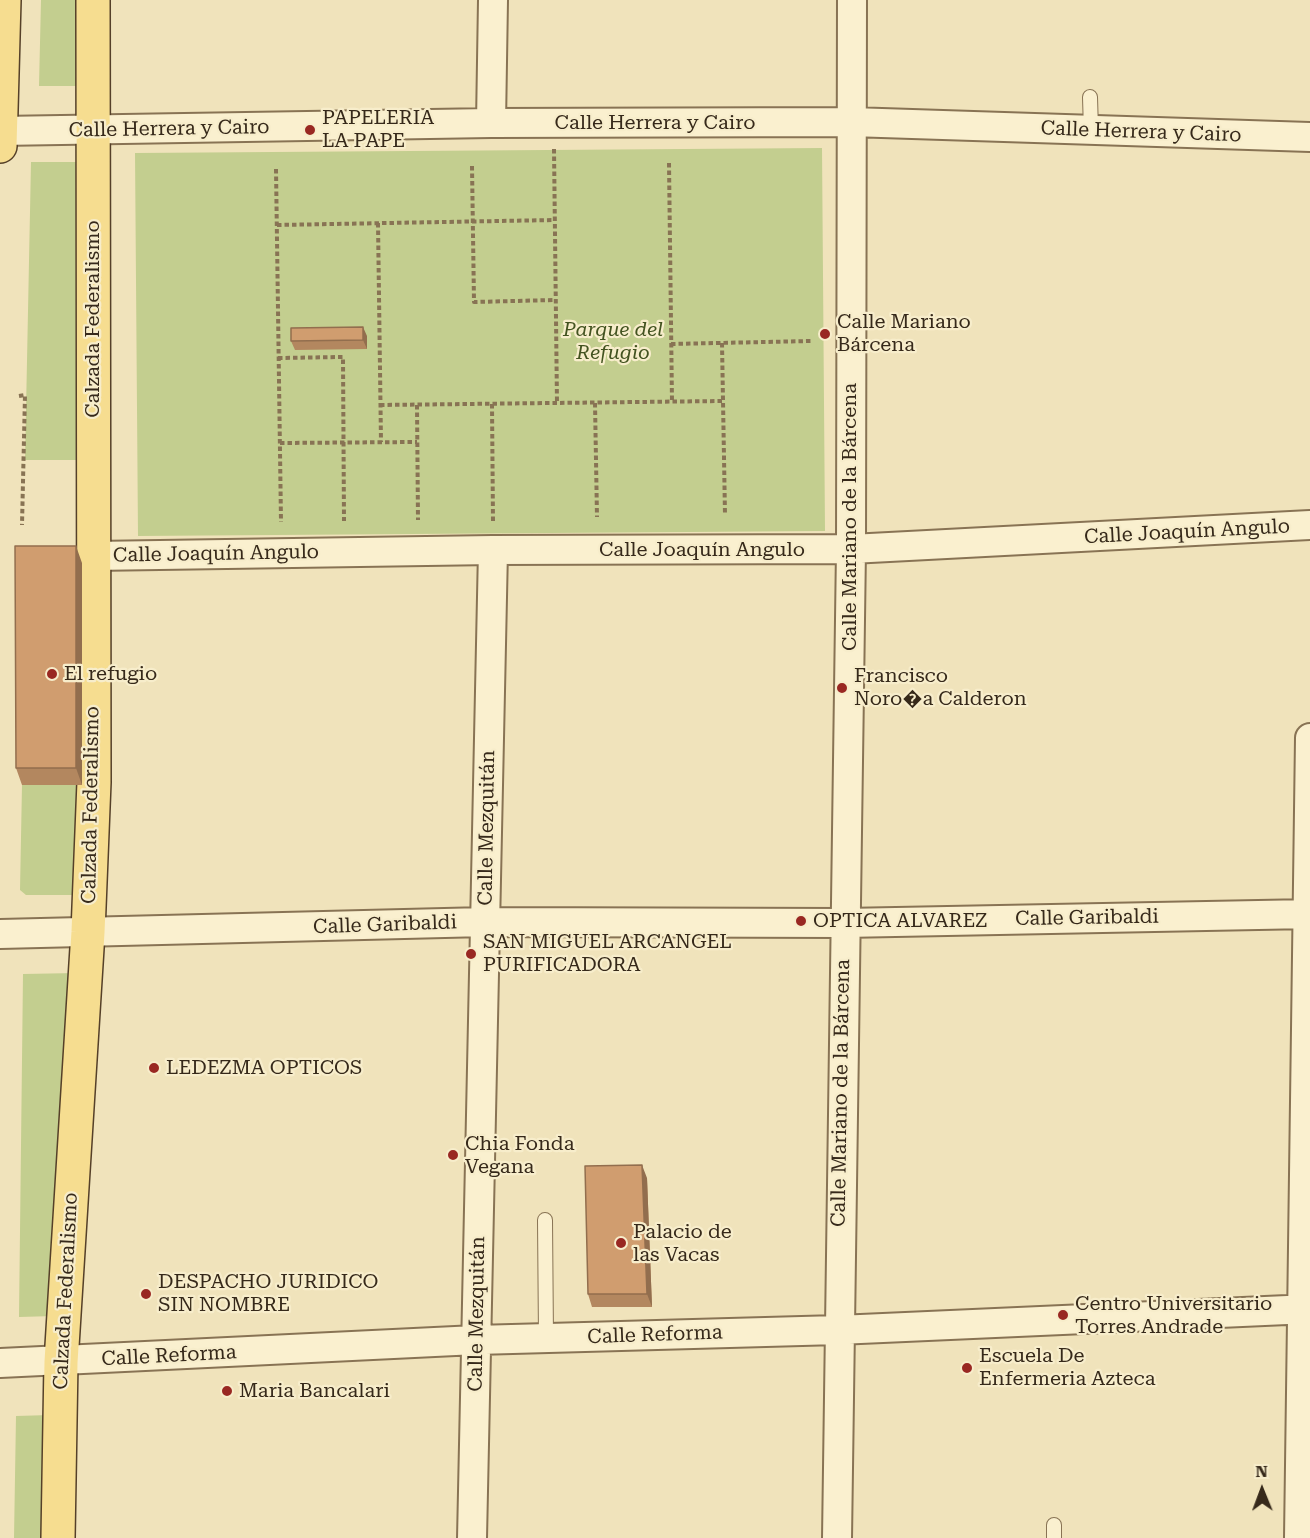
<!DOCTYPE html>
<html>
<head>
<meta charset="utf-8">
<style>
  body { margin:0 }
  #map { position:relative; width:1310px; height:1538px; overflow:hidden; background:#f0e3bb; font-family:"Roboto Serif",serif }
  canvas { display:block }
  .north { position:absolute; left:1232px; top:1460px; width:60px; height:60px; -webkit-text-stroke:4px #f7edcb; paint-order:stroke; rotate:359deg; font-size:16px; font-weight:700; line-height:24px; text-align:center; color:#36291a }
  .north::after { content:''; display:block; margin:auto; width:21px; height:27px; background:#36291a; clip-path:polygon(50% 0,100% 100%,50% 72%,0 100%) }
</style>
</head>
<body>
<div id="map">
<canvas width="1310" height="1538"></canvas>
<div class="north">N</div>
</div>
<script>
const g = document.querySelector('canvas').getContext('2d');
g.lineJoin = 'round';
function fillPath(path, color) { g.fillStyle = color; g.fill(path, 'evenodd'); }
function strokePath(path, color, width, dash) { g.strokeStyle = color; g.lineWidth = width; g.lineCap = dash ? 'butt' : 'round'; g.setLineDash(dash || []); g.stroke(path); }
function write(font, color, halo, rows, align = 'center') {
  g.font = font + ' "Roboto Serif",serif'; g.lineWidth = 4.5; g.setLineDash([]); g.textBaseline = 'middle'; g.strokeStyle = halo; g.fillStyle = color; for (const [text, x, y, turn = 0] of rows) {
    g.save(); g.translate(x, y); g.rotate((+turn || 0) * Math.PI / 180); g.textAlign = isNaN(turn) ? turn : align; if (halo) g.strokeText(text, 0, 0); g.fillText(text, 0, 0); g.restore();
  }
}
fillPath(new Path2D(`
  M41 0H79L77 86H39Z
  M822 148 825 531 138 536 135 153Z
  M31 162H78L77 460H25Z
  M22 785H82L74 895H26L20 890Z
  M77 973 54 1316 19 1317 23 974Z
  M50 1415 48 1538H14L16 1416Z`), '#c3ce8f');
const service = new Path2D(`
  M1090 97 1091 130
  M545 1220 546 1338
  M1054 1525V1538`);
const minor = new Path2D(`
  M491 123 493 0
  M0 131 491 123 851 122 1310 137
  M93 556 493 550 851 549 1310 525
  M0 934 485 922 844 923 1310 914
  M0 1363 476 1340 838 1330 1310 1309
  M472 1538 493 550
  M837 1538 851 549 852 0
  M1299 1538 1310 738`);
const primary = new Path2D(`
  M0 146 4 0
  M58 1538 61 1362 88 932 94 782 93 0`);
strokePath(service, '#887354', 16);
strokePath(minor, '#887354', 32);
strokePath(primary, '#554029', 36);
strokePath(new Path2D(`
  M554 149 557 403
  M669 163 672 402
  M472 166 474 302 555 300
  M276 169 281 522
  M378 223 381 442
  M277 225 554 220
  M722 343 725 515
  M671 344 811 341
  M278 358 343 357 344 521
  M19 396 25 395 22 525
  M595 403 597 517
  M492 404 493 522
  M380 405 723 401
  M417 405 418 520
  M280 443 417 442`), '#887354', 4, [4.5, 3]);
strokePath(service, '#faf0cf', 14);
strokePath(minor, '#faf0cf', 28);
strokePath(primary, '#f6dd90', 33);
fillPath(new Path2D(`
  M367 336V349L295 350 291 341Z
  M82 563V785H22L16 768Z
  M647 1178 652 1307H592L588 1294Z`), '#b3875f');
fillPath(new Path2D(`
  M363 327 367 336V349L363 340Z
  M76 546 82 563V785L76 768Z
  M642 1165 647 1178 652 1307 647 1294Z`), '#926e4e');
const building = new Path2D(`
  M363 327V340L291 341V328Z
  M15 546H76V768H16Z
  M642 1165 647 1294H588L585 1166Z`);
fillPath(building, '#d09d6f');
strokePath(building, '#926e4e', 1.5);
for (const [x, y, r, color] of [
  [310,130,6,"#992822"],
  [825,334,6,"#992822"],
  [52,674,6,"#992822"],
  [842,688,6,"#992822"],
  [801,921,6,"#992822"],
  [471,954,6,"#992822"],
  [154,1068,6,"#992822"],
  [453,1155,6,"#992822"],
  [621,1243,6,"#992822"],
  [146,1294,6,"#992822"],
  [1063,1315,6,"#992822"],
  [967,1368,6,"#992822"],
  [227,1391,6,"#992822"]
]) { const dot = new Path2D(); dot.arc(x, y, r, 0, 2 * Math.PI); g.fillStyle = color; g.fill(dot); strokePath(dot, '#f7edcb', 2); }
write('20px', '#36291a', '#f7edcb', [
  ["PAPELERIA",322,118],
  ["LA PAPE",322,141],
  ["Calle Mariano",837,322],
  ["Bárcena",837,345],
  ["El refugio",64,674],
  ["Francisco",854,676],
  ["Noro�a Calderon",854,699],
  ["OPTICA ALVAREZ",813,921],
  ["SAN MIGUEL ARCANGEL",483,942],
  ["PURIFICADORA",483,965],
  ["LEDEZMA OPTICOS",166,1068],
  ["Chia Fonda",465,1144],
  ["Vegana",465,1167],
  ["Palacio de",633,1232],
  ["las Vacas",633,1255],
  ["DESPACHO JURIDICO",158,1282],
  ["SIN NOMBRE",158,1305],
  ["Centro Universitario",1075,1304],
  ["Torres Andrade",1075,1327],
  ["Escuela De",979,1356],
  ["Enfermeria Azteca",979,1379],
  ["Maria Bancalari",239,1391]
], 'left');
write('20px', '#36291a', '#f7edcb', [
  ["Calle Herrera y Cairo",655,123],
  ["Calle Herrera y Cairo",169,129,-1],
  ["Calle Herrera y Cairo",1141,132,2],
  ["Calzada Federalismo",93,319,-90],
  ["Calle Mariano de la Bárcena",850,517,-90],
  ["Calle Joaquín Angulo",1187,532,-3],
  ["Calle Joaquín Angulo",702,550],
  ["Calle Joaquín Angulo",216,554,-1],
  ["Calzada Federalismo",91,805,-89],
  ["Calle Mezquitán",487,828,-89],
  ["Calle Garibaldi",1087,918,-1],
  ["Calle Garibaldi",385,925,-2],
  ["Calle Mariano de la Bárcena",841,1093,-89],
  ["Calzada Federalismo",66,1291,-87],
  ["Calle Mezquitán",477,1314,-89],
  ["Calle Reforma",655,1335,-2],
  ["Calle Reforma",169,1356,-3]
]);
write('italic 20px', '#435320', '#f7edcb', [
  ["Parque del",613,330],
  ["Refugio",613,353]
]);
</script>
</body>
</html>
